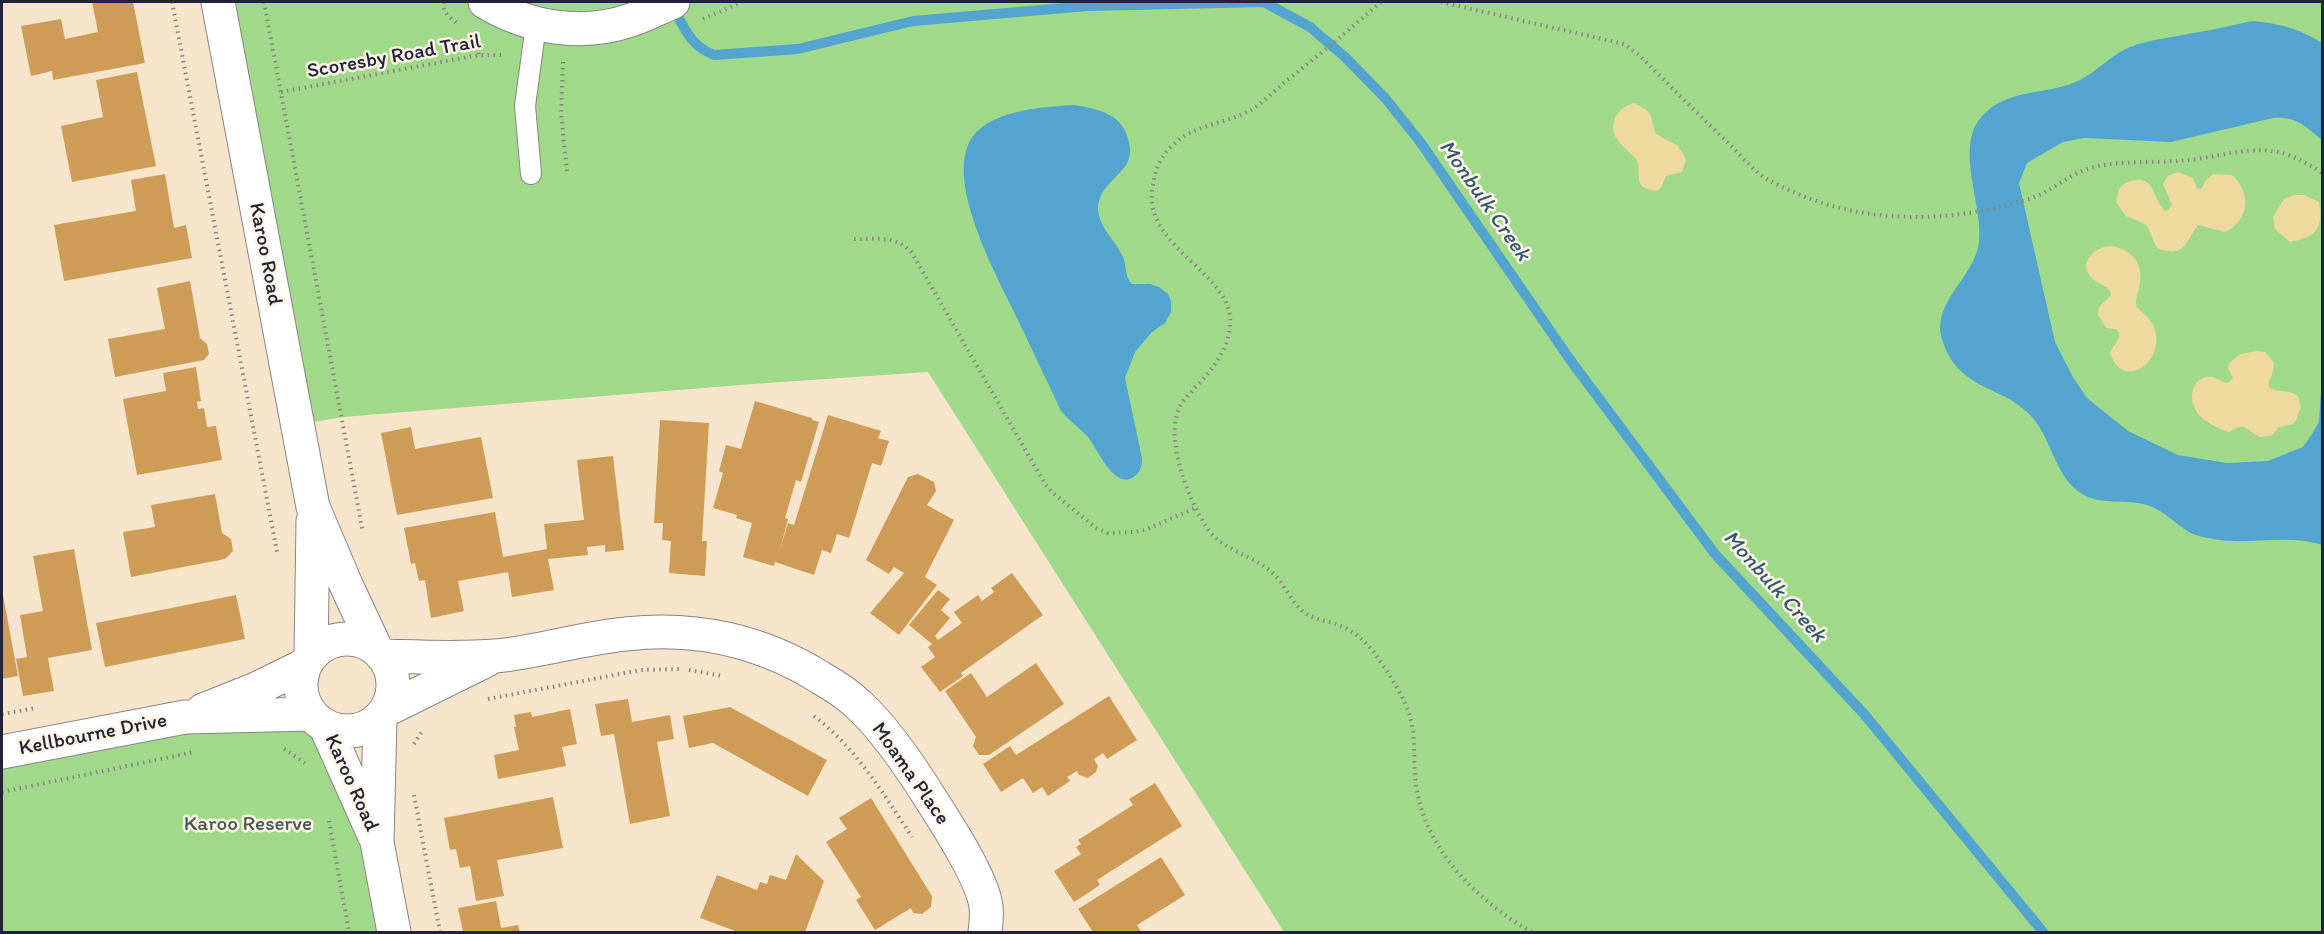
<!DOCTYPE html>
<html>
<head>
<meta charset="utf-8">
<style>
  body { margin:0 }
  #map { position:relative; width:2324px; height:934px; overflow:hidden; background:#f7e5cb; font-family:Itim,sans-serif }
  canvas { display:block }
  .frame { position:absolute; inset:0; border:3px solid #22223b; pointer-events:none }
</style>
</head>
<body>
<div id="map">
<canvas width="2324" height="934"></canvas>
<div class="frame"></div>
</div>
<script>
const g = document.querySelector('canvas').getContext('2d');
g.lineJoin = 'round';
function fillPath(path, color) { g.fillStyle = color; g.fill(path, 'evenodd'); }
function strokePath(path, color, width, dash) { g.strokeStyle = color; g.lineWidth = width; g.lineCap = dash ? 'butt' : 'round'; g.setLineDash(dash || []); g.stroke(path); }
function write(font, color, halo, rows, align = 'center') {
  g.font = font + ' Itim,sans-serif'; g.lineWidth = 5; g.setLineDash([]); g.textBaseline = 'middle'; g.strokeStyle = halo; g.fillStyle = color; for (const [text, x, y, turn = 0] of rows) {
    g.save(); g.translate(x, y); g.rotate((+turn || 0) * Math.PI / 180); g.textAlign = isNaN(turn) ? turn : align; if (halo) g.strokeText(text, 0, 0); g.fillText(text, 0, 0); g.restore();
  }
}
fillPath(new Path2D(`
  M218 2H2322V932H1284L928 372 753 384 343 417 297 425Z
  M185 717 325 725 394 932H2V752Z`), '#a1d98b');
fillPath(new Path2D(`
  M1634 103C1657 114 1648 114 1656 134L1678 146 1686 159 1682 172 1666 176 1661 188 1656 191C1633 187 1641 179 1638 162 1632 153 1620 146 1615 136 1609 121 1619 107 1634 103Z
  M2178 172 2193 178 2197 189 2202 188 2206 180 2213 174 2232 175C2252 194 2249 219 2226 232L2198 225C2185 242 2185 259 2157 248 2144 223 2155 227 2126 216L2116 202C2118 193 2118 186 2128 182 2155 172 2152 198 2165 211L2168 210 2172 205 2163 184 2168 176Z
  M2294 195H2304L2319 202C2324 230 2315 237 2290 242L2275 229 2273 217 2284 199Z
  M2111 246C2131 249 2143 262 2140 283 2139 291 2135 298 2136 306 2141 312 2148 316 2152 323 2171 359 2123 394 2110 353L2119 337V332L2115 329 2106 328 2098 315 2099 307 2111 295 2110 290C2105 285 2098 284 2093 279 2076 264 2095 246 2111 246Z
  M2257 351 2265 352 2274 363 2272 375 2269 380V387C2278 394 2286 388 2298 396L2301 407 2296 420 2293 424 2279 427 2271 436 2260 437C2246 431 2247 421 2229 432 2219 429 2207 423 2200 416 2189 404 2188 382 2206 377 2215 375 2220 382 2228 383L2233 378 2228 368 2229 363 2241 354Z`), '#eeda9e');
fillPath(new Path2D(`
  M2252 21C2281 24 2298 28 2322 43V140C2305 126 2296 116 2273 118L2171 142 2085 138 2063 142 2027 163 2019 183 2055 342 2074 379 2087 398 2128 431 2178 455 2227 463 2268 461 2303 447 2312 434 2319 422 2322 375V545C2284 533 2247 547 2208 538 2202 537 2194 535 2189 532 2175 524 2164 510 2147 505 2128 499 2101 505 2084 495 2055 479 2053 441 2032 417 2004 385 1960 392 1943 342 1929 303 1975 278 1979 242 1984 204 1951 143 1986 112 2012 88 2050 95 2080 80 2097 71 2111 55 2130 47 2151 39 2171 38 2193 33 2213 30 2232 25 2252 21Z
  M1074 105C1099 109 1124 114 1129 143 1131 150 1130 159 1126 165 1116 179 1100 188 1098 206 1097 225 1114 239 1122 255 1128 265 1123 275 1132 284H1150L1159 287 1168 294 1171 301V312L1165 323 1152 332 1135 352 1125 378 1142 458C1142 466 1140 474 1132 478 1113 488 1097 448 1088 437 1079 427 1069 421 1061 411 1047 381 1032 350 1018 320 998 278 949 191 968 145 983 110 1042 107 1074 105Z`), '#53a4ce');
strokePath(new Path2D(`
  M672 5C684 27 690 46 714 55L798 49 913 21 1088 6 1264 2 1310 27 1345 57 1386 99 1421 143 1571 361 1715 554 1864 714 2043 932`), '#53a4ce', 10);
fillPath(new Path2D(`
  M92 2H133L145 63 53 80 52 71 31 76 21 26 61 19 65 39 98 32Z
  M137 72 156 166 72 182 61 126 103 117 96 80Z
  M165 174 174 228 186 225 192 258 64 281 54 225 136 211 131 180Z
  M190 281 200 338 207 344 209 354 204 360 115 377 108 339 165 329 157 288Z
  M196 367 201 401 197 402 198 409 204 408 207 427 216 426 222 460 137 475 123 399 166 391 163 373Z
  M755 401 812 418V420L819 422 801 482 796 480 785 518 788 519 780 550 788 523 794 525 828 415 881 431 878 438 889 441 881 466 872 463 849 538 837 534 831 553 822 550 814 575 775 562 774 566 743 557 752 523 736 518 737 515 713 508 723 473 719 471 726 445 741 449Z
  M660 420 709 423 702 541H707L705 576 669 573 671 541 662 540 663 523H654Z
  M411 427 415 449 481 437 493 498 397 515 381 433Z
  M613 456 624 550 605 552V545L587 547 588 555 548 559 554 590 512 597 508 572 458 581 464 611 431 618 425 580 419 581 415 563 411 564 404 528 495 512 503 557 547 549 544 524 584 520 577 460Z
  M918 474 934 482 936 491 927 505 954 520 925 577 937 585 899 635 870 613 904 573 894 567 889 574 866 560 908 477Z
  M215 494 222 533 231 539 233 551 225 559 131 577 123 532 155 527 151 505Z
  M74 549 92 650 48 658 54 691 23 696 16 659 27 657 20 615 43 611 33 556Z
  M1012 573 1043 615 961 673 963 676 940 692 921 667 935 657 928 647 932 644 909 625 938 590 950 599 941 610 950 618 935 636 938 640 962 623 954 612 978 595 982 601 994 592 991 588Z
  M3 595 18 676 2 679V596Z
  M236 595 245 639 105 667 96 623Z
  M1036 663 1064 704 989 755H979L973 746 976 737 945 691 971 673 987 697Z
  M1109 696 1137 740 1107 759 1103 753 1094 759 1098 766 1096 772 1088 778 1079 775 1077 771 1067 777 1070 781 1048 796 1042 787 1033 793 1023 778 1001 792 983 764 1010 746 1016 755Z
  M628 699 632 722 670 715 674 739 657 742 670 816 630 824 614 734 601 736 595 704Z
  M730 707 827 760 808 796 713 743 689 748 683 716Z
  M570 709 577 744 562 747 566 766 498 779 494 755 519 750 514 727H516L514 715 531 712 532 717Z
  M1155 783 1182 826 1097 880 1100 885 1074 902 1054 871 1081 854 1076 847 1081 844 1078 840 1133 805 1129 799Z
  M553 797 563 848 497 860 504 896 476 901 470 866 460 868 456 849 450 850 444 818Z
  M871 798 932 896 931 907 922 914 913 913 911 908 875 930 856 900 861 897 826 842 847 829 839 818Z
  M796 854 824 881 805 932H738L700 918 717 875 757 890 760 882 767 884 770 875 786 880Z
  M1161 857 1185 895 1137 925 1141 932H1093L1078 909Z
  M496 901 501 928 518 925 520 932H463L458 908Z`), '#ce9c56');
const lane = new Path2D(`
  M531 174 525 106 536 24`);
const street = new Path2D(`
  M218 2 313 507 347 587 376 649
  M485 2C528 28 582 37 631 20 645 15 659 8 673 2
  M301 685a46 46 0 1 1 92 0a46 46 0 1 1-92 0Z
  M311 656 313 521
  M382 656C420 657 458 659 496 656 539 652 582 638 626 634 695 626 762 641 821 678 835 686 850 696 861 707 887 732 908 763 927 793 944 820 978 871 985 901 988 912 986 922 985 932
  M203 710 256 689 305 665
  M386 710 487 660
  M380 717 377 842 394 932
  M325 725 375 837
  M2 752 185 717 311 714`);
strokePath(lane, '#8c8483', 22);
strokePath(street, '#8c8483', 35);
strokePath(new Path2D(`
  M172 2 277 552
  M264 2 363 533
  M444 2C441 12 451 18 458 24
  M1381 2C1350 29 1318 56 1285 82 1274 91 1263 103 1251 110 1225 124 1194 124 1172 146 1158 159 1155 172 1152 190 1145 250 1236 274 1230 326 1227 358 1204 377 1185 399 1159 428 1188 500 1207 528 1221 549 1248 554 1268 569 1284 580 1289 601 1304 612 1313 619 1323 620 1333 623 1357 631 1371 646 1384 667 1394 682 1405 699 1410 717 1417 741 1412 767 1417 791 1428 853 1480 903 1532 932
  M1441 2 1624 44 1639 55C1668 84 1697 113 1726 141 1738 152 1749 166 1762 176 1774 184 1789 190 1803 196 1875 225 1955 222 2029 199 2052 192 2069 173 2094 167 2128 159 2163 164 2197 159 2252 150 2274 140 2322 173
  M703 19 742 2
  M474 36 477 39 479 55
  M563 62 561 113 567 172
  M281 92 479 55H505
  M854 239C877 239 896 235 912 253L1045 484 1053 493 1096 528 1108 533 1133 532 1145 530 1195 508
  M689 670 723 676
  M488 699 641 670 681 669
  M2 714 36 708
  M814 716C856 748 883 793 912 837
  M414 744 423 730
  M284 749 305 763
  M2 792 194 752
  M414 795 440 932
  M329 821 349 932`), '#8c8483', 4, [1.5, 4.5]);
strokePath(lane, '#fff', 20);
strokePath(street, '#fff', 33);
write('21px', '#22223b', '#fcf5e5', [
  ["Scoresby Road Trail",394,57,-10],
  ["Karoo Road",265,254,79],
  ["Kellbourne Drive",93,735,-11],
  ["Moama Place",910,774,55],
  ["Karoo Road",351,783,66]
]);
write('21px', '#485953', '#fcf5e5', [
  ["Karoo Reserve",248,825]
]);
write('italic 22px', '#365676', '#fcf5e5', [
  ["Monbulk Creek",1484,201,55],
  ["Monbulk Creek",1774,587,48]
]);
</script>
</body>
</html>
